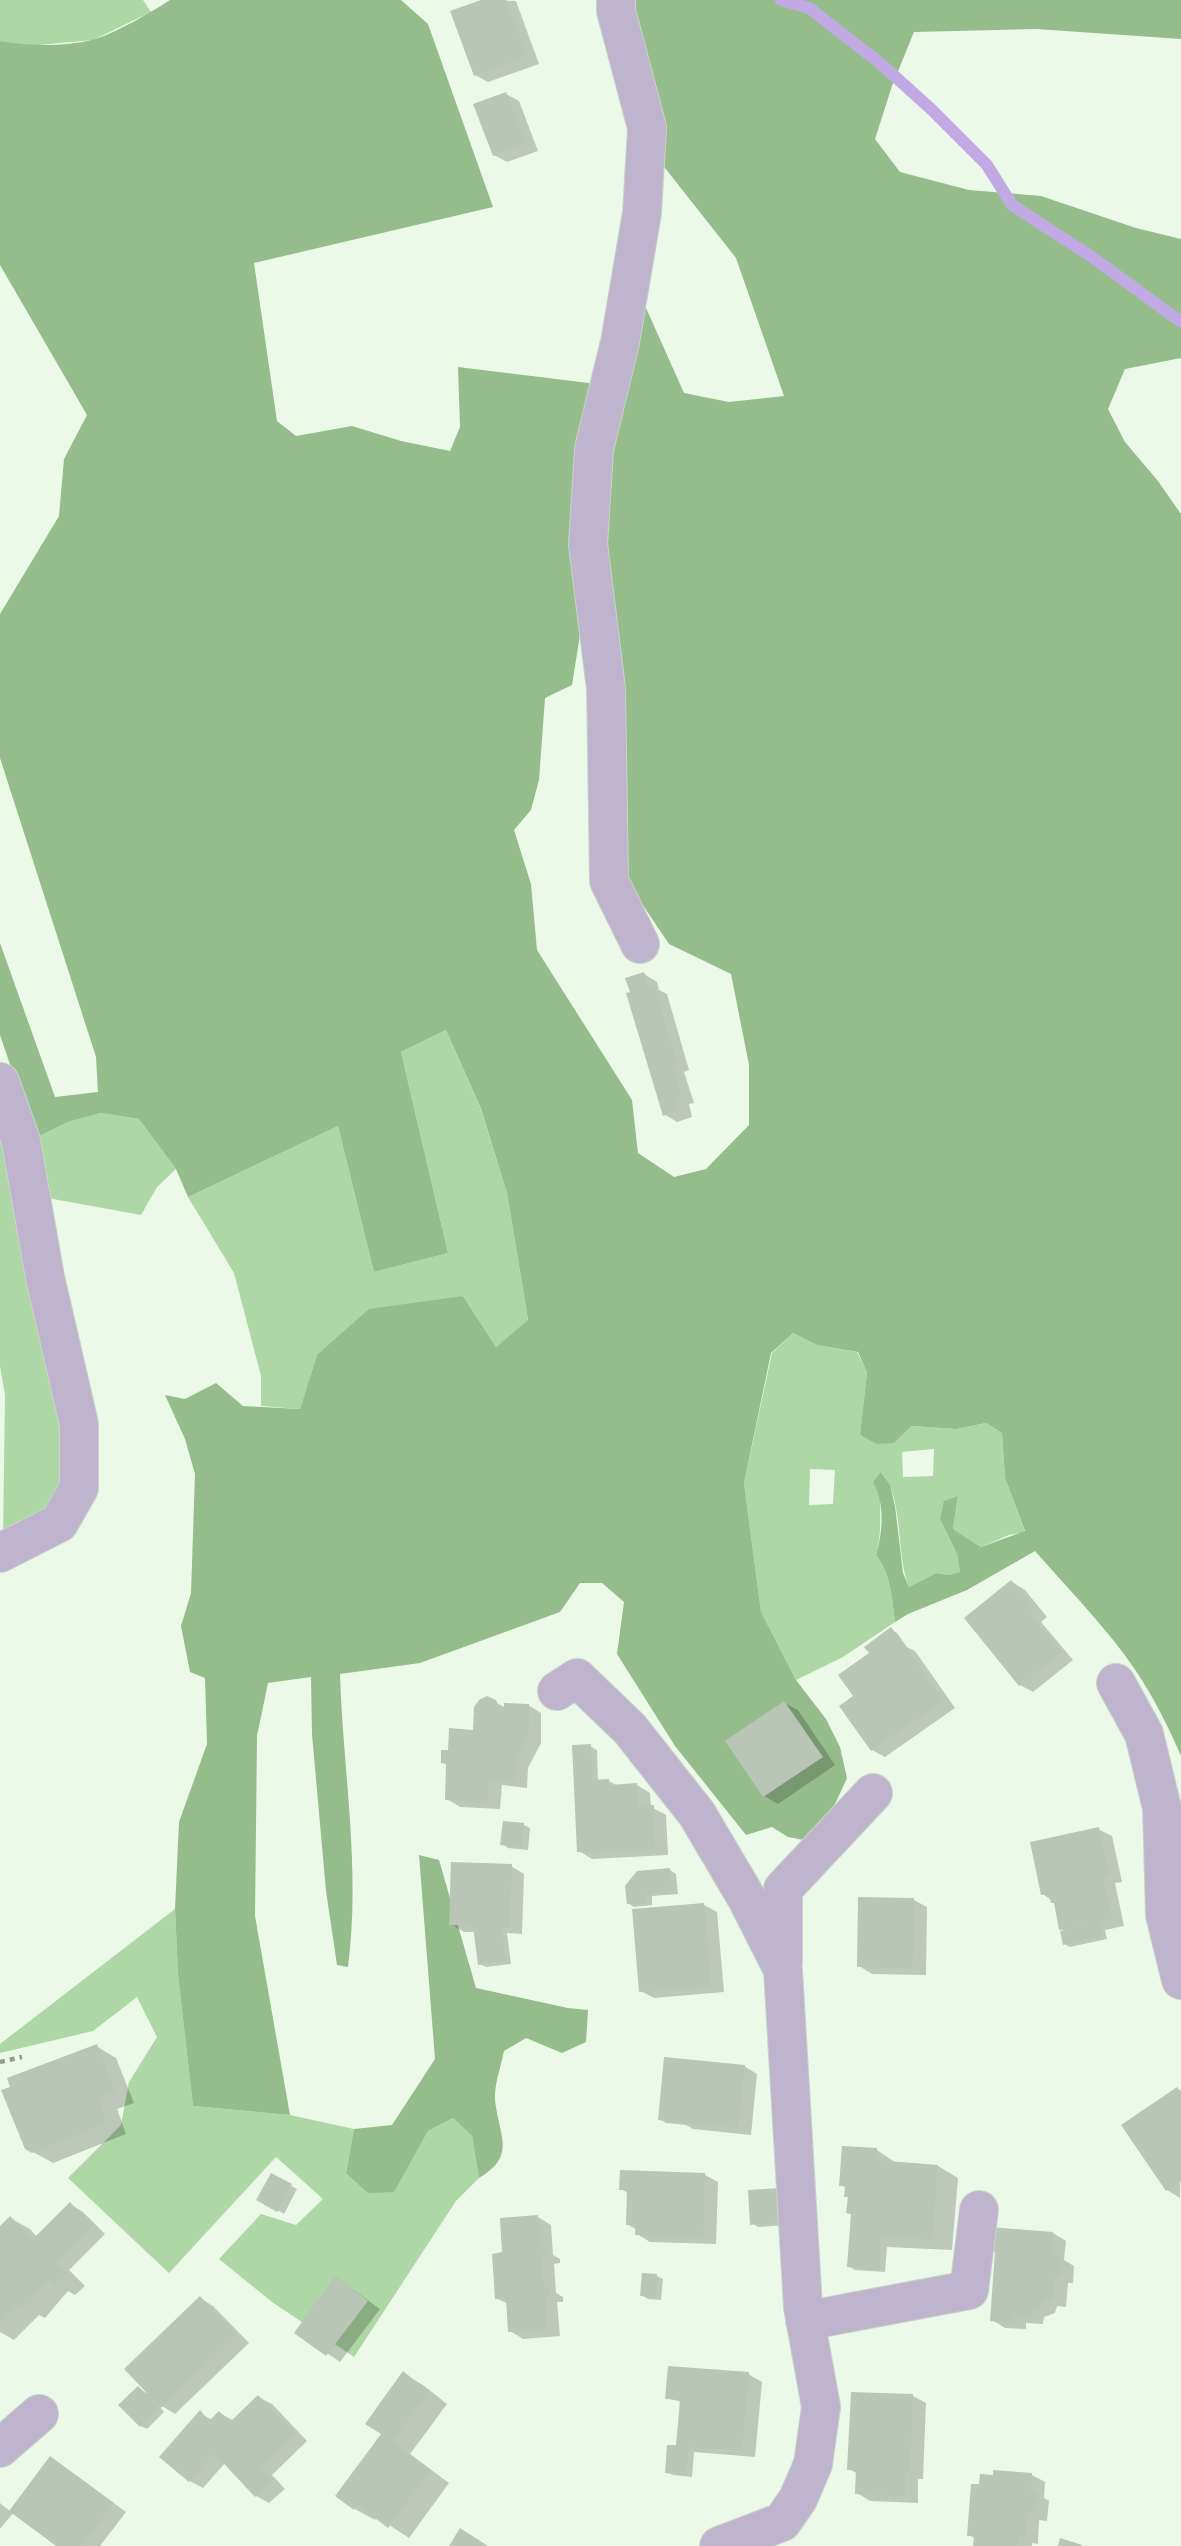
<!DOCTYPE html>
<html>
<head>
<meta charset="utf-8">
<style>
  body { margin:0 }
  canvas { display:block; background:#ecf9e9 }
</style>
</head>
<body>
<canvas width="1181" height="2546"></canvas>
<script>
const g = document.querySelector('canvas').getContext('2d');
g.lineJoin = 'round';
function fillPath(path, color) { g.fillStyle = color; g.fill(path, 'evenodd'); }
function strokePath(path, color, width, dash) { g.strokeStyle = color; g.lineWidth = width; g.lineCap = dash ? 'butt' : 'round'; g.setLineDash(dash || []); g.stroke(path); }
fillPath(new Path2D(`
  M0 0H143L151 12 93 40 27 46 0 41Z
  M446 1030 481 1110 507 1193 528 1321 496 1347 463 1296 317 1355 300 1409 261 1406V1376L234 1273 188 1197 338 1126 374 1272 448 1253 401 1052Z
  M0 1103 70 1425 55 1512 3 1539 5 1395 0 1366Z
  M101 1113 139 1119 176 1169 157 1187 141 1215 42 1197 33 1139 68 1122Z
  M793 1333 817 1345 857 1352 867 1371 860 1436 910 1426 956 1429 986 1423 1002 1433 1005 1478 1025 1532 1009 1535 981 1547 953 1529 958 1497 940 1519 957 1554 960 1572 949 1575 936 1573 909 1587C895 1552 905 1500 881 1472 878 1500 884 1528 876 1555 891 1574 892 1599 895 1622L843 1657 796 1680 761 1612 744 1483 772 1353ZM934 1449 933 1476 903 1477 902 1452ZM810 1469 835 1470 833 1504 809 1505Z
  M175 1909 178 1975 193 2106 290 2115 354 2129 346 2172 394 2191 428 2131 453 2118 472 2136 479 2178 456 2201 354 2357 272 2302 219 2259 261 2214 296 2225 323 2199 276 2157 169 2273 68 2178 121 2125 129 2082 157 2037 137 1997 93 2031 0 2053V2044Z`), '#add7a4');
fillPath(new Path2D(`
  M170 0H401L428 24 493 207 254 263 277 421 296 436 352 426 401 441 450 451 460 427 458 367 597 384 584 610 572 685 545 698 539 780 531 810 514 830 531 884 537 950 632 1100 638 1153 674 1177 706 1169 749 1125V1065L731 974 669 944 630 886 622 848 595 545 638 290 684 393 729 402 784 396 736 258 665 168 621 0H1181V39L1036 29 914 32 892 86 875 139 900 172 969 190 1041 196 1136 228 1181 239V358L1125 369 1108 409 1125 442 1158 481 1181 514V1756C1168 1726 1154 1698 1136 1671 1107 1628 1069 1590 1035 1551L967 1590 908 1614 895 1622C892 1599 891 1574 876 1555 883 1532 885 1503 873 1482L881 1472 890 1485 895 1506 903 1573 909 1587 936 1573 949 1575 960 1572 957 1554 940 1519 944 1501 958 1496 953 1529 981 1547 1025 1531 1005 1478 1002 1433 986 1423 956 1429 911 1426 894 1443 877 1444 860 1435 867 1372 858 1352 817 1345 793 1333 771 1353 744 1483 761 1612 796 1680 826 1719 840 1747 847 1778 836 1802 814 1842 788 1837 772 1827 746 1835 675 1746 617 1654 624 1602 602 1583H580L560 1612 420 1663 340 1674C343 1771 361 1869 348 1967L337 1965 326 1891 312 1734 311 1677 268 1683 257 1736 255 1916 290 2115 193 2106 178 1975 175 1909 179 1822 207 1744 205 1678 190 1672 181 1626 191 1593 195 1474 185 1439 165 1395 185 1399 216 1383 243 1406 300 1409 317 1355 369 1309 463 1296 496 1347 528 1320 507 1193 481 1109 446 1030 401 1052 448 1253 374 1272 338 1126 188 1197 176 1169 139 1119 101 1113 68 1122 33 1139 29 1120 0 1035V943L55 1097 98 1092 96 1057 0 758V614L59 516 64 459 87 415 0 265V41C29 46 63 47 92 40 112 35 152 12 170 0Z
  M419 1855 439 1860 476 1988 568 2008 588 2010 586 2042 562 2053 526 2038 504 2051C501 2066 494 2085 495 2100 499 2136 517 2156 479 2178L472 2136 453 2118 428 2131 394 2192 368 2193 346 2173 354 2129 392 2125 435 2059Z`), '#94bd8b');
fillPath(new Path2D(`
  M486 0 516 1 539 64 488 82 475 75Z
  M506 94 519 101 538 151 507 162 494 155Z
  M644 974 657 982 659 990 667 994 689 1070 684 1072 694 1103 689 1104 692 1117 677 1122 664 1114 632 993Z
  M1012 1582 1025 1590 1047 1617 1041 1622 1073 1660 1033 1692 1020 1685Z
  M891 1629 897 1633 907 1647 915 1651 955 1708 885 1757 872 1750 869 1655Z
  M495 1702 506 1708 528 1705 541 1713V1743L528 1768 527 1788 502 1785 500 1809 460 1807 447 1799 448 1765 443 1762 450 1752 475 1732Z
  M784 1703 798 1710 835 1765 778 1804 764 1796 727 1742Z
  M590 1746 597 1750 598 1781H609L618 1786 637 1785 650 1793 651 1807 666 1815 668 1855 592 1859 579 1851Z
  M524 1825 530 1828 528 1850 508 1848 502 1844Z
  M1098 1829 1112 1836 1122 1882 1115 1883 1124 1926 1105 1930 1107 1939 1070 1947 1064 1944 1066 1932 1061 1929 1056 1904 1043 1894Z
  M511 1866 524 1874 522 1934 507 1933 511 1964 486 1967 480 1964 476 1932H464L451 1924Z
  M670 1870 676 1874 678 1894 652 1896V1905L634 1907 628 1903Z
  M914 1900 927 1907 926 1975 872 1974 859 1966Z
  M704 1905 717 1912 724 1992 654 1998 641 1991Z
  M96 2046 116 2058 134 2103 117 2109 126 2134 53 2163 26 2148Z
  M744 2066 757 2074 751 2135 693 2129 686 2125 666 2123 660 2119Z
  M1177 2089 1181 2091 1180 2198 1167 2190Z
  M843 2148 877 2150 896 2163 938 2166 958 2178 952 2250 887 2247 885 2272 855 2270 849 2266 853 2215 848 2212 850 2198 845 2196 846 2188 841 2185Z
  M272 2175 297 2189 284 2214 259 2199Z
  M705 2175 718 2182 716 2244 650 2242 637 2234V2230L627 2224 628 2193 621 2189Z
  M750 2192 788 2225 758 2227 752 2223Z
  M70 2204 83 2212 105 2234 69 2270 85 2286 75 2295 68 2291 45 2318 39 2315 14 2340 0 2332V2228L10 2218 30 2229 37 2237Z
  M538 2217 551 2225 553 2255 560 2259V2263L554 2264 556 2293 563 2297V2302H557L560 2336 523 2339 510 2331 508 2304 496 2298 504 2254Z
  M1053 2233 1066 2241 1064 2260 1074 2266 1073 2283H1068L1066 2307 1057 2306 1055 2313 1044 2317 1043 2324 1026 2323V2329L1005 2328 992 2320 997 2253 991 2250Z
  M644 2275 657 2276 663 2279 661 2300 648 2299 642 2295Z
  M348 2286 380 2309 340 2362 297 2332Z
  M200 2298 213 2306 249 2343 175 2414 157 2403 164 2412 147 2429 141 2426 138 2388 148 2394Z
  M403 2373 423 2385 447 2404 410 2454 449 2483 409 2538 377 2517 375 2520 355 2509 337 2495 384 2434Z
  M748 2374 762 2382 755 2457 694 2452 692 2477 673 2475 667 2472 685 2448 682 2402 667 2398Z
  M913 2396 926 2403 923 2479H918V2503L870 2501 857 2493 858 2474 849 2469Z
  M258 2397 272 2404 307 2441 272 2475 285 2489 269 2503 256 2496 225 2463 203 2488 190 2481 200 2413 212 2420 220 2413 234 2421Z
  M51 2458 126 2512 100 2546H59L14 2512 0 2529V2503L11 2512Z
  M1032 2475 1045 2482 1044 2498 1049 2501 1047 2521 1039 2520 1038 2544 1032 2543V2546H976V2539L969 2535Z`), '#0003');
strokePath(new Path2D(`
  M781 0 809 8 880 63 931 109 987 165 1012 205 1092 257 1181 322`), '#c1aae3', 12);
fillPath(new Path2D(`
  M481 0H506L527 56 474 76 450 11Z
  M506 92 526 143 493 156 473 104Z
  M644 972 648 987 654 985 677 1063 672 1064 681 1095 676 1097 680 1110 663 1116 626 993 630 992 625 978Z
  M1011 1580 1035 1609 1029 1613 1061 1652 1019 1686 964 1618Z
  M891 1627 943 1700 871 1751 839 1706 853 1696 838 1675 869 1653 864 1647Z
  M487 1696 496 1700 499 1708H504V1703L529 1704V1735L516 1760 515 1782 489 1779 487 1803 445 1800 446 1764 441 1763V1750H448L449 1728 473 1730 474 1707 479 1700Z
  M784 1701 823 1757 763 1797 725 1741Z
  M591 1744 592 1780 609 1779 610 1785 637 1783 638 1806 654 1805 655 1849 577 1852 572 1745Z
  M503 1821 524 1823 522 1847 500 1845Z
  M1099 1827 1109 1875 1103 1876 1112 1919 1059 1930 1054 1903H1051L1049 1894 1041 1895 1030 1842Z
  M451 1862 512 1864 510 1927H501L506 1961 478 1965 473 1926 449 1925Z
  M670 1868 672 1891 646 1894 647 1903 627 1904 625 1886 637 1871Z
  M858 1897 914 1898 913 1968 857 1967Z
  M704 1903 711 1986 639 1992 632 1909Z
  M1099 1922 1102 1936 1063 1945 1060 1931Z
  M97 2044 115 2092 98 2098 107 2123 32 2153 25 2149 1 2090 10 2087 7 2078Z
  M664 2057 745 2065 738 2128 658 2120Z
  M1177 2087 1181 2092V2181L1166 2191 1121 2125Z
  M842 2146 877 2148 876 2160 938 2165 932 2240 886 2236 885 2238H881L879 2270 847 2267 851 2214 846 2213 848 2197H844L845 2186H839Z
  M620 2170 705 2173 703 2238 635 2235 636 2225H626L627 2190H619Z
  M271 2173 292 2184 277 2212 256 2200Z
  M780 2188 782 2222 750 2225 748 2190Z
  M70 2202 93 2226 56 2263 67 2274 55 2285 49 2280 24 2308 19 2304 0 2323V2226L10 2216 33 2239Z
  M538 2215 541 2250 547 2249V2256L541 2257 544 2288H550V2295H545L547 2330 508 2332 506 2298 495 2299 492 2254 502 2252 500 2218Z
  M990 2227 1053 2232 1051 2256H1061L1060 2277 1055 2276 1053 2300H1044L1042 2306 1031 2310V2317L1013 2316V2323L990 2321 995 2251 989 2250Z
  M642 2273 657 2274 656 2297 640 2296Z
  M335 2276 368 2301 326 2356 294 2333Z
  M200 2296 237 2335 161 2408 124 2369Z
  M668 2366 749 2372 742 2451 689 2447 686 2475 665 2473 667 2445H676L680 2400 665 2399Z
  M403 2371 429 2392 392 2441 431 2470 388 2528 358 2505 354 2510 335 2496 381 2434 365 2424Z
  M138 2386 159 2408 140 2427 118 2405Z
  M851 2392 913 2394 910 2472H905V2496L855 2494 856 2470H847Z
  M258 2395 295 2433 260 2467 273 2480 255 2497 214 2453 189 2482 159 2457 200 2410 209 2421 219 2411 230 2422Z
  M50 2456 114 2503 82 2546H56L9 2511Z
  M993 2470 1032 2473 1031 2492H1037L1034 2514 1017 2513 1026 2515 1025 2537H1019L1018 2546H973L974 2536H967L971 2484H979L980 2474 993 2475Z
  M460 2528 488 2546H449Z
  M1060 2538 1082 2545V2546H1058Z`), '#b9c5b6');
const minor = new Path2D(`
  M616 0V11L647 128 642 213 620 342 594 449 588 544 606 689 609 881 640 944
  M0 1082 21 1141 45 1277 79 1424V1488L59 1523 0 1553
  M1116 1683 1144 1734 1162 1808 1165 1915 1181 1980
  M557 1691 577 1678 630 1729 697 1814 746 1897 783 1970 803 2307 821 2407 813 2464 798 2499 782 2522 719 2546
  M783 1961V1889L873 1793
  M805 2321 969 2290 979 2210
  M0 2448 39 2414`);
strokePath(minor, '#cad5c7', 40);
strokePath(new Path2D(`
  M0 2062 22 2057`), '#939c90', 4.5, [5, 5]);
strokePath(minor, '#beb4ce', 38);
</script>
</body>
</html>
